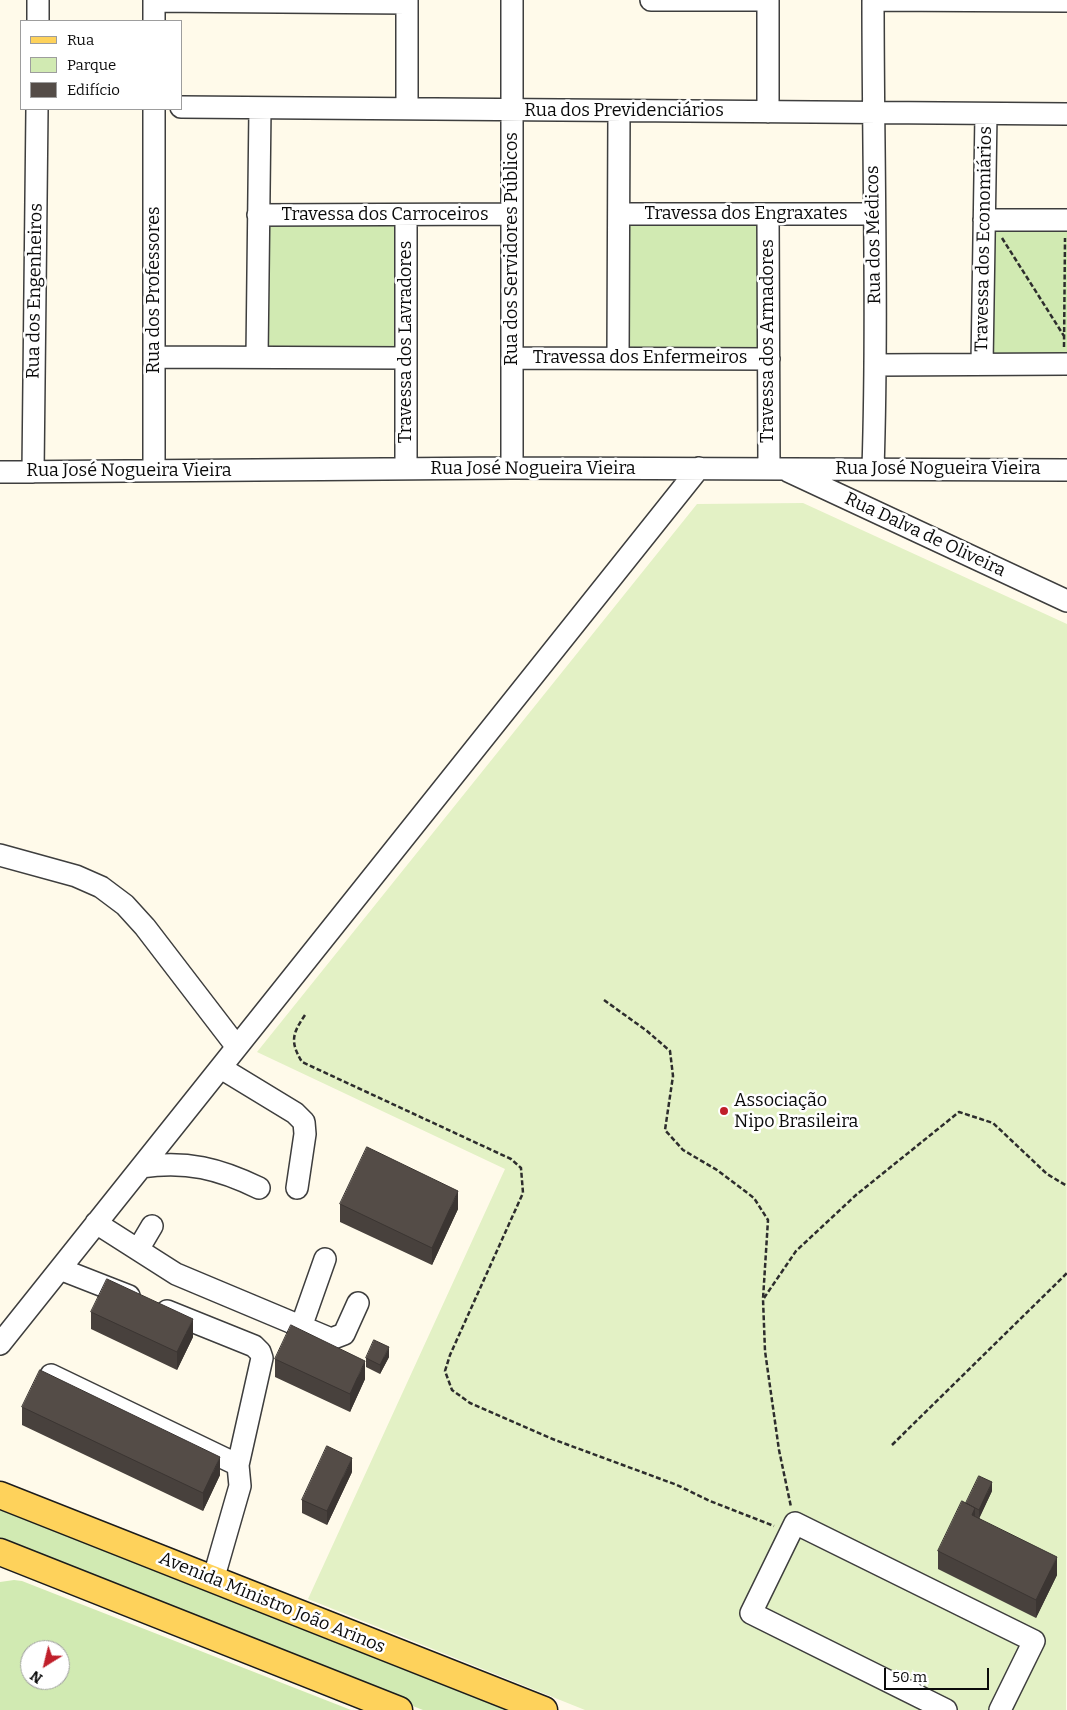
<!DOCTYPE html>
<html>
<head>
<meta charset="utf-8">
<style>
  body { margin:0 }
  #map { position:relative; width:1067px; height:1710px; overflow:hidden; background:#fffaea; font-family:Bitter,serif }
  canvas { display:block }
  .legend { position:absolute; left:20px; top:20px; width:162px; height:90px; box-sizing:border-box; background:#fff; border:1px solid #9d9d9d; margin:0; padding:6px 9px; list-style:none; font-size:15px; color:#0b0b0b }
  .legend li { display:flex; align-items:center; gap:10px; height:25px }
  .legend b { width:25px; border:1px solid #9d9d9d }
  .north { position:absolute; left:20px; top:1640px; width:50px; height:50px; box-sizing:border-box; background:#fff; border:1px solid #9d9d9d; border-radius:50%; rotate:216deg; font-size:14px; font-weight:700; line-height:20px; text-align:center; color:#0b0b0b }
  .north::after { content:''; display:block; margin:auto; width:18px; height:22px; background:#c01f2a; clip-path:polygon(50% 0,100% 100%,50% 72%,0 100%) }
  .scale { position:absolute; left:884px; top:1668px; width:105px; height:22px; box-sizing:border-box; border:2px solid #0b0b0b; border-top:0; padding-left:6px; font-size:15px; line-height:18px; white-space:nowrap; color:#0b0b0b; -webkit-text-stroke:4px #fff; paint-order:stroke }
</style>
</head>
<body>
<div id="map">
<canvas width="1067" height="1710"></canvas>
<ul class="legend">
<li><b style="height:6px;background:#fed25b"></b>Rua</li>
<li><b style="height:14px;background:#d1eab2"></b>Parque</li>
<li><b style="height:14px;background:#544c47"></b>Edifício</li>
</ul>
<div class="north">N</div>
<div class="scale">50 m</div>
</div>
<script>
const g = document.querySelector('canvas').getContext('2d');
g.lineJoin = 'round';
function fillPath(path, color) { g.fillStyle = color; g.fill(path, 'evenodd'); }
function strokePath(path, color, width, dash) { g.strokeStyle = color; g.lineWidth = width; g.lineCap = dash ? 'butt' : 'round'; g.setLineDash(dash || []); g.stroke(path); }
function write(font, color, halo, rows, align = 'center') {
  g.font = font + ' Bitter,serif'; g.lineWidth = 5; g.setLineDash([]); g.textBaseline = 'middle'; g.strokeStyle = halo; g.fillStyle = color; for (const [text, x, y, turn = 0] of rows) {
    g.save(); g.translate(x, y); g.rotate((+turn || 0) * Math.PI / 180); g.textAlign = isNaN(turn) ? turn : align; if (halo) g.strokeText(text, 0, 0); g.fillText(text, 0, 0); g.restore();
  }
}
fillPath(new Path2D(`
  M399 222V350H265L266 223Z
  M627 223H759V350H627Z
  M994 227H1067V357H992Z
  M0 1504 523 1710H423L0 1545Z
  M14 1580 22 1581 351 1710H0V1582ZM30 1650H60V1680H30Z`), '#d1eab2');
fillPath(new Path2D(`
  M803 503 1067 624 1066 1710H585L308 1599 505 1169 257 1052 697 504Z`), '#e3f1c5');
const minor = new Path2D(`
  M407 0V109
  M512 0V468
  M651 0H768
  M768 0V112
  M873 0C873 156 878 313 873 469
  M873 0 1067 1
  M154 1 407 3
  M38 21V0
  M154 21V0
  M181 107 1067 114
  M619 214H873
  M768 214 769 469
  M258 215 512 214
  M984 220H1067
  M154 357 406 358
  M257 357 260 108
  M512 358 769 359
  M618 358 619 111
  M982 364 986 114
  M877 365 1067 364
  M406 469V215
  M154 471V109
  M788 471 1067 601
  M0 472 512 468 1067 470
  M33 472 37 109
  M0 855 76 876 101 887 125 905 145 927 237 1047
  M221 1068 295 1113 304 1122 305 1134 297 1188
  M142 1167C186 1160 220 1169 259 1188
  M96 1223 176 1274 331 1339 344 1334 358 1303
  M139 1248 152 1226
  M60 1269 129 1296
  M167 1311 254 1346 260 1352 262 1358 238 1465 240 1486 213 1580
  M301 1327 325 1259
  M0 1344 699 468
  M51 1375 238 1465
  M946 1710 751 1613 795 1523 1034 1641 1000 1710`);
const major = new Path2D(`
  M0 1495 544 1710
  M0 1552 399 1710`);
strokePath(minor, '#3e3e3e', 24);
strokePath(major, '#1c1c1c', 29);
strokePath(new Path2D(`
  M1002 238 1064 336
  M1064 347 1065 238
  M604 1000 647 1031 670 1051 673 1076 665 1130 683 1150 717 1170 754 1198 768 1220 763 1299 765 1351 779 1450 791 1507
  M305 1015C292 1034 290 1042 302 1062L511 1159 521 1168 523 1193 450 1355 445 1371 452 1390 470 1403 555 1440 677 1485 710 1501 774 1526
  M764 1298 796 1251 856 1195 959 1112 993 1123 1047 1174 1067 1186
  M892 1445 1067 1273`), '#2d2d2d', 2.5, [5, 2.5]);
strokePath(minor, '#fff', 21);
strokePath(major, '#fed25b', 26);
fillPath(new Path2D(`
  M340 1204 458 1209 432 1265 340 1222Z
  M91 1312 193 1337 177 1370 91 1329Z
  M389 1357 380 1374 366 1367V1358Z
  M275 1359 365 1379 350 1412 275 1377Z
  M22 1407 220 1475 203 1511 22 1425Z
  M352 1472 327 1525 302 1513V1500Z
  M992 1491 979 1518 1057 1575 1036 1618 938 1569V1551L966 1503Z`), '#48413d');
fillPath(new Path2D(`
  M458 1191V1209L432 1265V1248Z
  M193 1319V1337L177 1370V1352Z
  M389 1347V1357L380 1374V1365Z
  M365 1361V1379L350 1412V1394Z
  M220 1457V1475L203 1511V1493Z
  M352 1458V1472L327 1525V1511Z
  M992 1482V1491L979 1519V1510Z
  M975 1508V1526L972 1515Z
  M1057 1557V1575L1036 1618V1600Z`), '#3b3532');
const building = new Path2D(`
  M367 1147 458 1191 432 1248 340 1204Z
  M107 1279 193 1319 177 1352 91 1312Z
  M291 1325 365 1361 350 1394 275 1359Z
  M374 1340 389 1347 380 1365 366 1358Z
  M40 1370 220 1457 203 1493 22 1407Z
  M327 1446 352 1458 327 1511 302 1500Z
  M979 1476 992 1482 979 1510 966 1503Z
  M962 1501 975 1508 972 1515 1057 1557 1036 1600 938 1551Z`);
fillPath(building, '#544c47');
strokePath(building, '#3b3532', 1);
for (const [x, y, r, color] of [
  [724,1111,5,"#c01f2a"]
]) { const dot = new Path2D(); dot.arc(x, y, r, 0, 2 * Math.PI); g.fillStyle = color; g.fill(dot); strokePath(dot, '#fff', 2); }
write('18px', '#0b0b0b', '#fff', [
  ["Rua dos Previdenciários",624,111],
  ["Travessa dos Engraxates",746,214],
  ["Travessa dos Carroceiros",385,215],
  ["Rua dos Médicos",874,235,-91],
  ["Travessa dos Economiários",984,239,-89],
  ["Rua dos Servidores Públicos",512,249,-90],
  ["Rua dos Professores",154,290,-90],
  ["Rua dos Engenheiros",35,291,-89],
  ["Travessa dos Armadores",768,341,-90],
  ["Travessa dos Lavradores",406,342,-90],
  ["Travessa dos Enfermeiros",640,358],
  ["Rua José Nogueira Vieira",533,469],
  ["Rua José Nogueira Vieira",938,469],
  ["Rua José Nogueira Vieira",129,471],
  ["Rua Dalva de Oliveira",925,535,25],
  ["Avenida Ministro João Arinos",272,1603,22]
]);
write('18px', '#0b0b0b', '#fff', [
  ["Associação",734,1101],
  ["Nipo Brasileira",734,1122]
], 'left');
</script>
</body>
</html>
